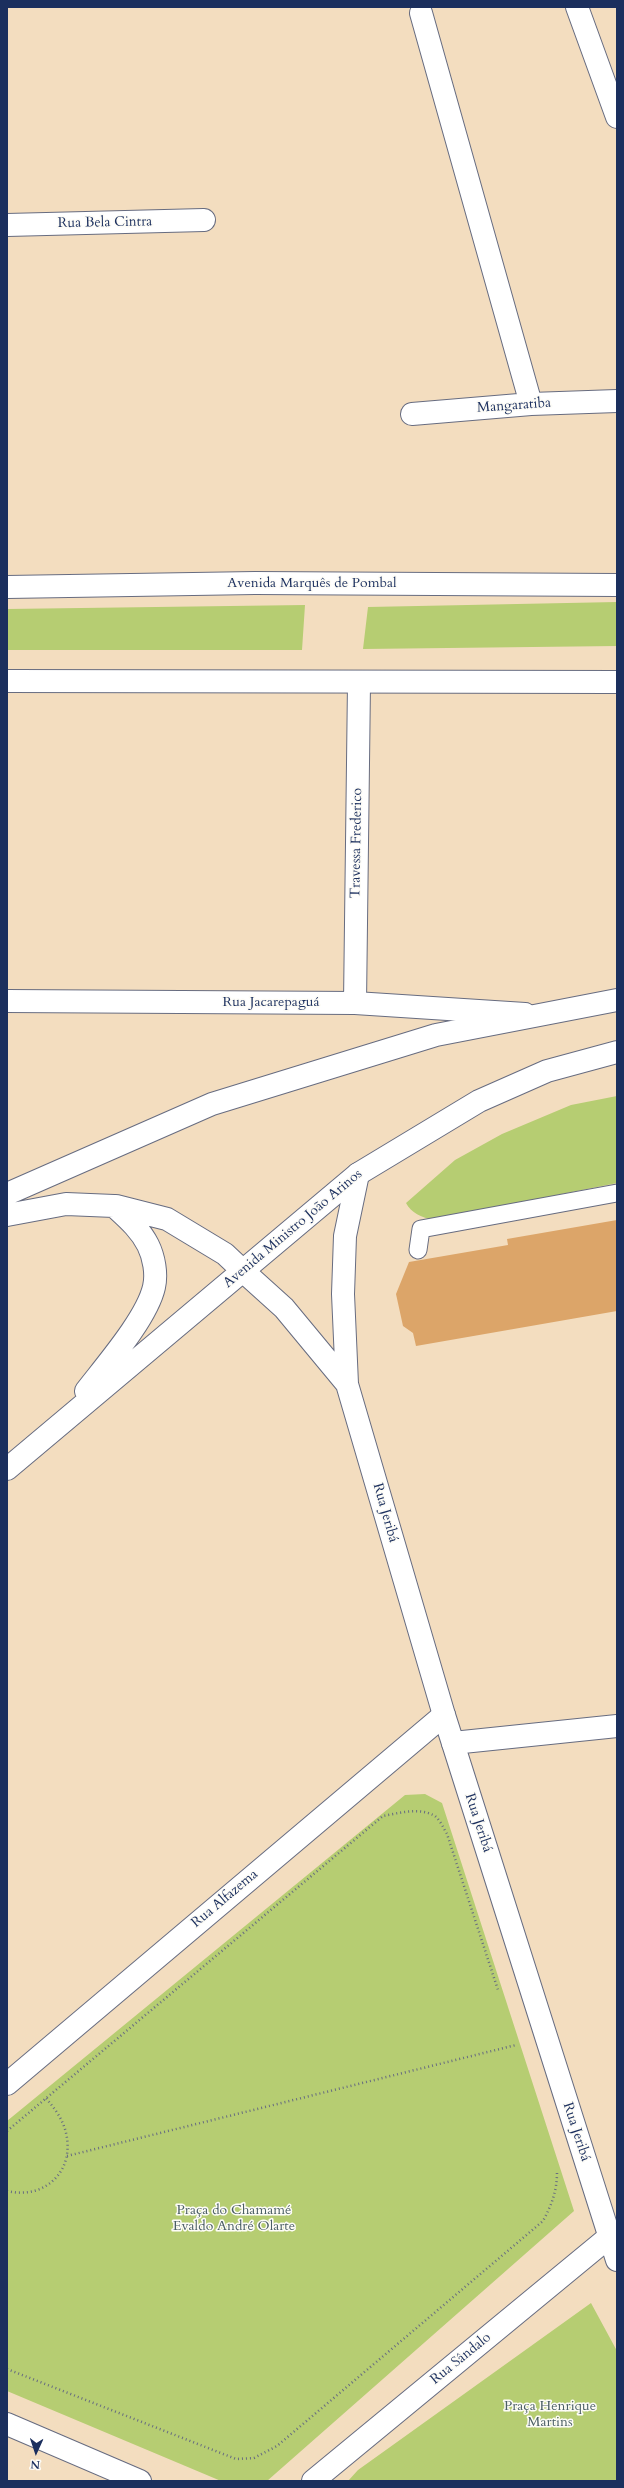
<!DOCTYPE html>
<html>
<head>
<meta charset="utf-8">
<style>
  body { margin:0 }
  #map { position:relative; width:624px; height:2488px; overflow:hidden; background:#f3ddbf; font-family:Cardo,serif }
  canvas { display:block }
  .frame { position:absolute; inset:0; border:8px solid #1b2f5e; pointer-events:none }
  .north { position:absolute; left:16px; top:2432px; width:40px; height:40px; -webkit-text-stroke:3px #fdfcf7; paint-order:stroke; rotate:183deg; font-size:11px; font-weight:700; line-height:16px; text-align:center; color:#1b2f5e }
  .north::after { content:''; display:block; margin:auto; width:14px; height:18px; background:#1b2f5e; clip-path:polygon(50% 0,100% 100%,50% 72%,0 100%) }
</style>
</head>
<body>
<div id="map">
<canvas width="624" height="2488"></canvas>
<div class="frame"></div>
<div class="north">N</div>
</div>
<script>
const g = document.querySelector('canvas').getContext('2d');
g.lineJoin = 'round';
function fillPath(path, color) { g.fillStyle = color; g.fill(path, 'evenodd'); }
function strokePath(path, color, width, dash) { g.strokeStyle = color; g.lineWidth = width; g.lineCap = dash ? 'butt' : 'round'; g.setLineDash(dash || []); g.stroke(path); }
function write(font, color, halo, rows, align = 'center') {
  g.font = font + ' Cardo,serif'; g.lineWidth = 3; g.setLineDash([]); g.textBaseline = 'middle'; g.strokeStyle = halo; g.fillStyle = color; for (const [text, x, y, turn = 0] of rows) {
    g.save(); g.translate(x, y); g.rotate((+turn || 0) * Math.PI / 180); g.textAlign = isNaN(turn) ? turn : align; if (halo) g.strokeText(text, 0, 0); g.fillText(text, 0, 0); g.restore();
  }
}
fillPath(new Path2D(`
  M617 602V646L363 649 368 607Z
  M305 605 302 650H7V609Z
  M617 1096V1183L432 1220C422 1217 411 1213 406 1203L455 1160 502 1134 571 1105Z
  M425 1794 442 1803 574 2211 267 2481H221L7 2391V2121L405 1795Z
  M591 2303 617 2351V2481H348L358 2470Z`), '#b6cd72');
fillPath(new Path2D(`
  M617 1220V1311L416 1346 413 1333 403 1326 396 1294 409 1262 508 1245 507 1239Z`), '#dca569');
const service = new Path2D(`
  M418 1250 421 1229 617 1193`);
const minor = new Path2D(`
  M577 7 617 117
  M421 13 531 404
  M7 225 204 220
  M412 414 531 404 617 401
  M7 1001 355 1003 525 1014
  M355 1003 359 683
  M453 1743 617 1726
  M7 2084 444 1715
  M7 2424 140 2481
  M313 2481 609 2237`);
const tertiary = new Path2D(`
  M358 1174 345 1236 343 1294 347 1384 444 1715 617 2260
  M243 1271 284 1308 347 1384`);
const secondary = new Path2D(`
  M7 587 255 583 617 585
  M7 681 617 682`);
const primary = new Path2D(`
  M7 1194 212 1104 436 1035 617 1000
  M116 1206 167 1219 225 1254 243 1271
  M7 1215 66 1204 114 1206C127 1218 140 1229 148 1245 154 1257 157 1274 154 1287 147 1318 106 1365 86 1391
  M7 1469 358 1174 479 1101 547 1071 617 1052`);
strokePath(service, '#676c80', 19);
strokePath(minor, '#676c80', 24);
strokePath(tertiary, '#676c80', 24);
strokePath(secondary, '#676c80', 24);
strokePath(primary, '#676c80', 24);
strokePath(new Path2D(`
  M7 2131 383 1816C399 1813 420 1807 435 1816 440 1820 444 1829 447 1834L498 1990
  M67 2156 516 2045
  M7 2191C45 2200 75 2171 66 2133 63 2119 54 2108 46 2098
  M7 2369 236 2459 254 2458 277 2446 543 2221C552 2204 557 2191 557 2172`), '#676c80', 2.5, [1, 3]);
strokePath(service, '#fff', 17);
strokePath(minor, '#fff', 22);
strokePath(tertiary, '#fff', 22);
strokePath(secondary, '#fff', 22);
strokePath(primary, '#fff', 22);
write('14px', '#1b2f5e', '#fdfcf7', [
  ["Rua Bela Cintra",105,223,-1],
  ["Mangaratiba",514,406,-4],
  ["Avenida Marquês de Pombal",312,584],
  ["Travessa Frederico",357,843,-89],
  ["Rua Jacarepaguá",271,1003],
  ["Avenida Ministro João Arinos",293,1229,-40],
  ["Rua Jeribá",385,1513,74],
  ["Rua Jeribá",478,1823,72],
  ["Rua Alfazema",225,1899,-40],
  ["Rua Jeribá",576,2132,72],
  ["Rua Sândalo",461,2359,-39]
]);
write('14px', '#4a5e64', '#fdfcf7', [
  ["Praça do Chamamé",234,2211],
  ["Evaldo André Olarte",234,2227],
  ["Praça Henrique",550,2407],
  ["Martins",550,2423]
]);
</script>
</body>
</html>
